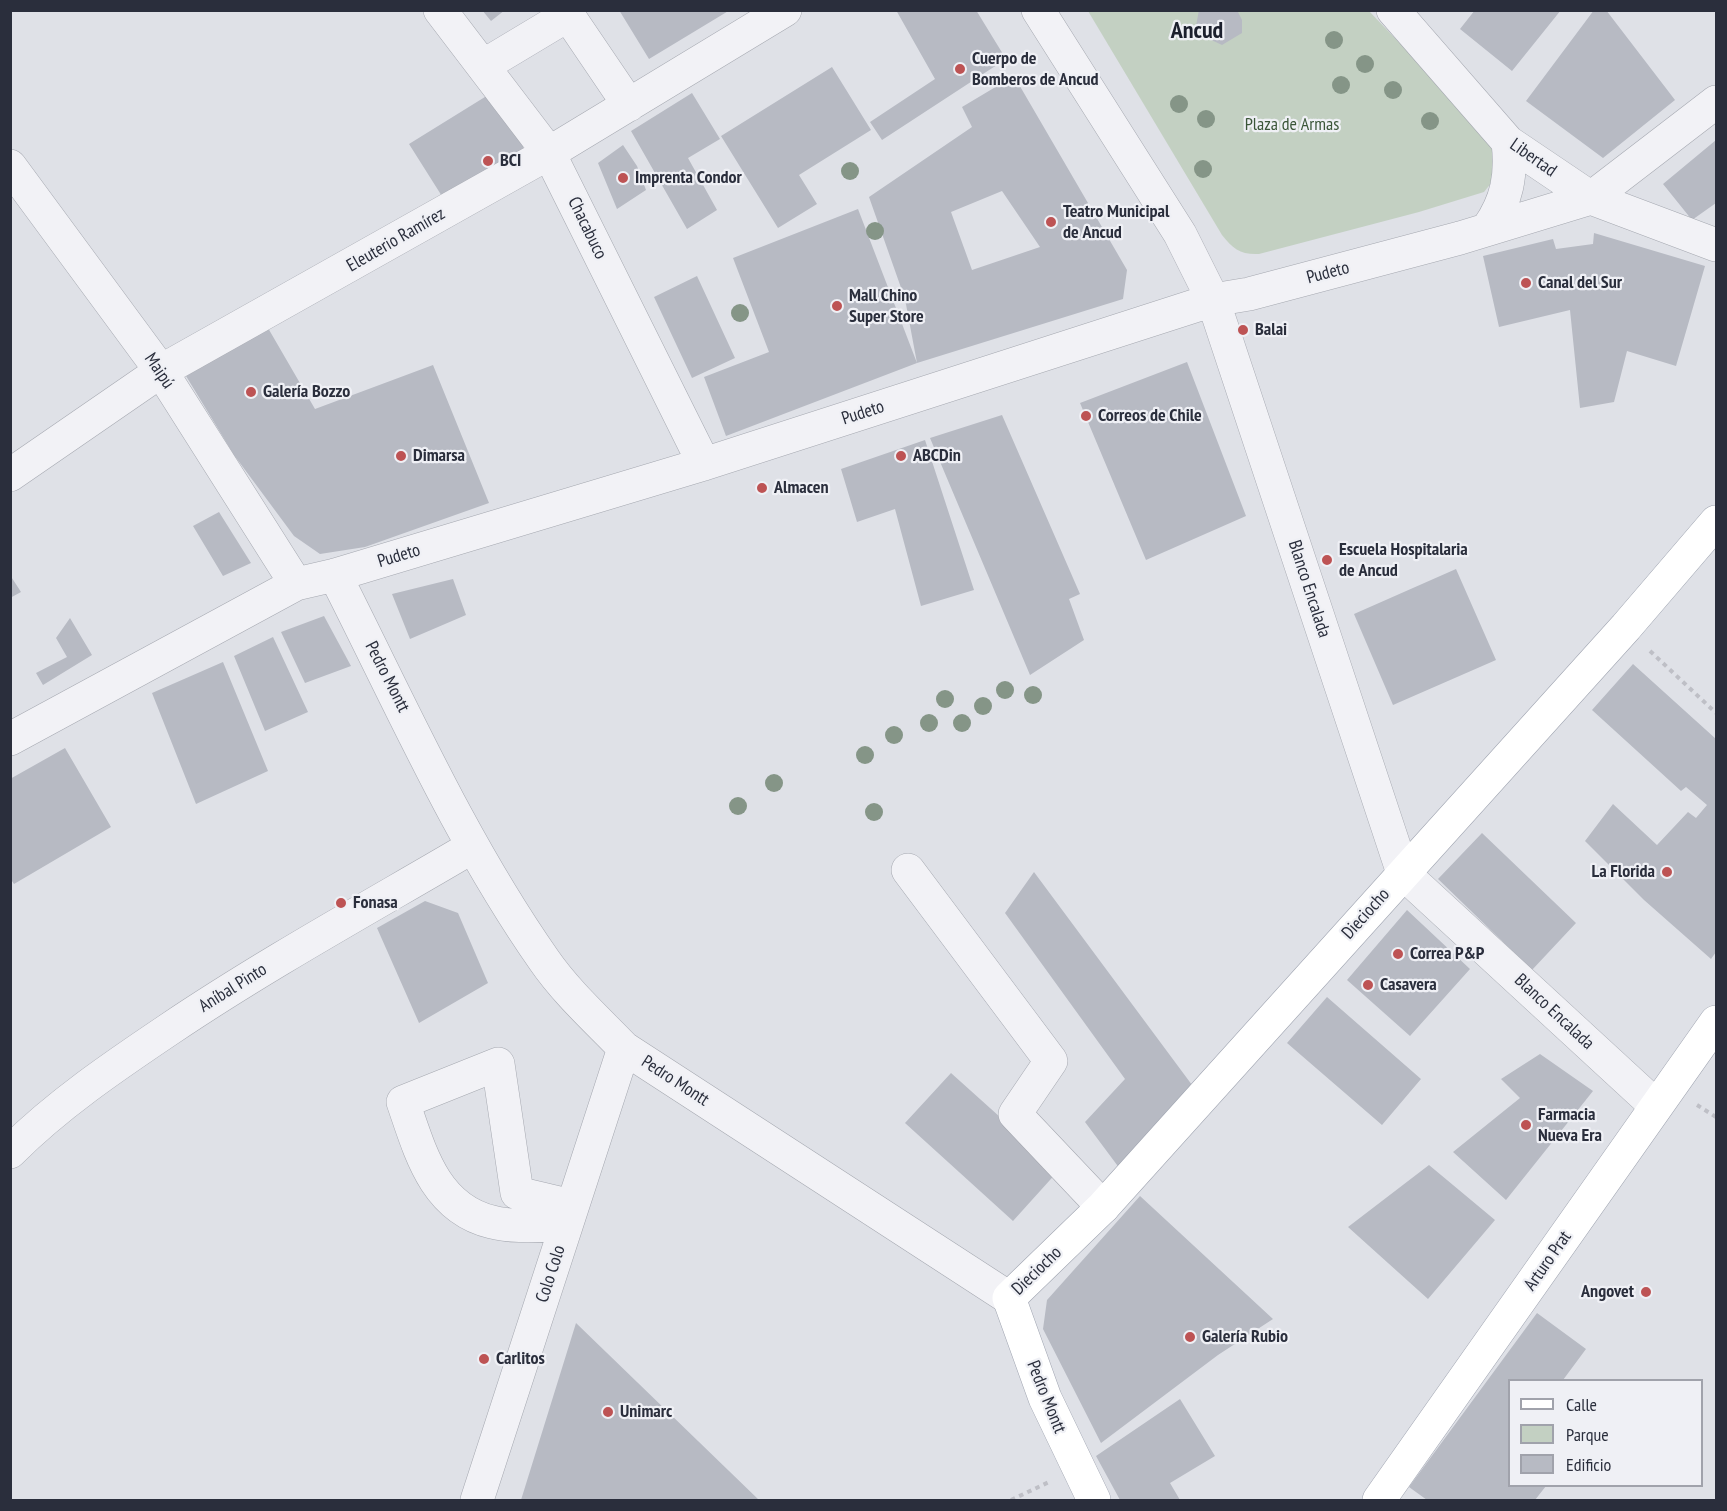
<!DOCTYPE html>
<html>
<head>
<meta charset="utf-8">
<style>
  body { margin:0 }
  #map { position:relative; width:1727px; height:1511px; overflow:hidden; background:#dfe1e7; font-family:"PT Sans Narrow",sans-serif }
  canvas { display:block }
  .frame { position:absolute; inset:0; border:12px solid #2a2e3c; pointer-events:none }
  .legend { position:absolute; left:1508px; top:1379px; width:195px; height:108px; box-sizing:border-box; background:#eff0f5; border:2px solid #a0a2ab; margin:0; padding:8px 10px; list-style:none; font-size:18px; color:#2a2e3c }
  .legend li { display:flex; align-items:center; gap:12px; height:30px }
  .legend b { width:30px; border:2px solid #a0a2ab }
</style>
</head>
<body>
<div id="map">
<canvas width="1727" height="1511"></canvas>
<div class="frame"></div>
<ul class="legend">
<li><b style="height:8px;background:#fff"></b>Calle</li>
<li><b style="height:16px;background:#c3d0c2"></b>Parque</li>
<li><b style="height:16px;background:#b7bac3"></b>Edificio</li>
</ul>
</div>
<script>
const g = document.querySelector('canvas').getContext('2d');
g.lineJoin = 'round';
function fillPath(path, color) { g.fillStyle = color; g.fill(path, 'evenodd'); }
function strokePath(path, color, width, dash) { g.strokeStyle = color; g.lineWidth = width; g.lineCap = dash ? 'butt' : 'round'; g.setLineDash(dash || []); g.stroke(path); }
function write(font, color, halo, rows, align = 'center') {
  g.font = font + ' "PT Sans Narrow",sans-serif'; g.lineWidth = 4.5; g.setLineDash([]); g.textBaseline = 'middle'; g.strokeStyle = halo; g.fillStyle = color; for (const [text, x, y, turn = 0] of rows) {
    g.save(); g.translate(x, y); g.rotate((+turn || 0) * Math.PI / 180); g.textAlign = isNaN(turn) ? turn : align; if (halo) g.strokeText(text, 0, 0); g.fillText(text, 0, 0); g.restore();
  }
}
fillPath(new Path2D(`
  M1088 11H1369L1496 144V177L1484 192 1419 212 1259 254C1241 255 1233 249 1222 235Z`), '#c3d0c2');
fillPath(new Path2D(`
  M482 10H505L491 21Z
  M619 10H730L649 59Z
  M896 10H976L1006 59 882 140 870 122 935 79Z
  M1199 10H1237L1242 20V33L1222 45 1205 37 1196 26Z
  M1475 10H1561L1512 71 1460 29Z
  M1594 10H1606L1675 100 1603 158 1526 101Z
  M832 67 871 130 799 175 817 204 778 228 721 136Z
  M1014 76 1127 270 1123 299 917 363 726 436 704 377 769 352 733 258 858 209 917 363 905 299 869 197 972 127 962 107ZM1002 191 1040 247 972 270 951 212Z
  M493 92 524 135 523 152 445 201 409 144Z
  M692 93 720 139 688 158 717 210 687 229 631 131Z
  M1716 140V203L1692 220 1663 184Z
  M623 145 637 166 646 190 617 209 598 163Z
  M1594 233 1705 266 1676 366 1627 351 1614 402 1580 408 1570 310 1499 327 1483 256 1553 239 1556 249 1593 244Z
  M697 276 735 358 692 378 654 297Z
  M268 328 315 409 433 365 489 503 365 547 320 554 294 536 234 455 186 376Z
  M1187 362 1246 516 1146 560 1080 403Z
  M1002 415 1080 594 1069 599 1084 640 1030 675 930 438Z
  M925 440 974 590 921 606 895 509 857 522 841 469Z
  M219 512 251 563 223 576 193 526Z
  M1456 569 1496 660 1393 705 1354 614Z
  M10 575 21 592 10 598Z
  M453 579 466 615 410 639 392 594Z
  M324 616 351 666 305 683 281 632Z
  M70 618 92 655 43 685 36 673 67 657 56 638Z
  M273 637 308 712 265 731 234 656Z
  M223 662 268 771 196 804 152 693Z
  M1633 664 1716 739V952L1711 959 1644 900 1585 841 1613 804 1657 845 1688 812 1696 818 1707 805 1686 787 1681 791 1592 710Z
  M65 748 111 827 14 884 10 878V779Z
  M1482 833 1576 923 1532 970 1438 879Z
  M1034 872 1195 1089 1120 1169 1085 1122 1125 1079 1005 913Z
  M425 901 458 913 488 983 419 1023 377 928Z
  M1407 910 1470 969 1410 1036 1347 980Z
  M1327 997 1421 1079 1382 1125 1287 1043Z
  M1540 1054 1593 1091 1506 1200 1453 1152 1520 1098 1501 1079Z
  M951 1073 1059 1170 1013 1221 905 1123Z
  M1429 1165 1495 1220 1428 1299 1348 1227Z
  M1140 1196 1273 1319 1218 1355 1101 1443 1043 1329 1047 1300Z
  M1537 1313 1586 1349 1563 1380H1509V1485L1546 1486 1535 1500H1427L1409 1487Z
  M576 1323 759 1500H521Z
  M1180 1399 1215 1456 1170 1483 1180 1500H1120L1096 1456Z`), '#b7bac3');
const minor = new Path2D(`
  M440 10 549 153 704 464
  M1038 10 1180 234 1213 300 1403 873 1656 1106
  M1393 10 1508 142 1591 198 1716 245
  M483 66 568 15 629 105
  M10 166 161 371 296 584
  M1488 228C1507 201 1512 175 1508 142
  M10 475 161 371 549 153 785 10
  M335 575C401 705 460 840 544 960 566 992 597 1020 624 1048L1009 1298
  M10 739 296 584 335 575 704 464 1213 300 1249 294 1460 238 1591 198 1716 102
  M908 870 1051 1061 1015 1114 1103 1207
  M10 1152C57 1105 113 1067 168 1030 266 964 370 907 472 847
  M566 1225C543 1225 515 1228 492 1222 434 1208 420 1151 403 1102L498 1064 517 1193 572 1206
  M477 1500 624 1048`);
const major = new Path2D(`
  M1094 1500 1045 1398 1009 1298 1103 1207 1626 627 1716 522
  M1379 1500 1716 1022`);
strokePath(minor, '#a5a8b0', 34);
strokePath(major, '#a0a5b1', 34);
strokePath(new Path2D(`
  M1650 651 1716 713
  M1697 1105 1716 1117
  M1011 1500 1049 1482`), '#bebfc6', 4, [4.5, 4.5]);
strokePath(minor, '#f2f2f6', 33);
strokePath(major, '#fff', 33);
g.fillStyle = '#859587';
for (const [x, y] of [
  [1334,40],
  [1365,64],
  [1341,85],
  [1393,90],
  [1179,104],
  [1206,119],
  [1430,121],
  [1203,169],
  [850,171],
  [875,231],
  [740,313],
  [1005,690],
  [1033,695],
  [945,699],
  [983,706],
  [929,723],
  [962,723],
  [894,735],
  [865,755],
  [774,783],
  [738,806],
  [874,812]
]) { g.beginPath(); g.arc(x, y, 9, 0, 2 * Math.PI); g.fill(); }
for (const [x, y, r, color] of [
  [960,69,6,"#bd5354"],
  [488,161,6,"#bd5354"],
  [623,178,6,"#bd5354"],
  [1051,222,6,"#bd5354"],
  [1526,283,6,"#bd5354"],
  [837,306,6,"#bd5354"],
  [1243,330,6,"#bd5354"],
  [251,392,6,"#bd5354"],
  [1086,416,6,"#bd5354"],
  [401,456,6,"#bd5354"],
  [901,456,6,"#bd5354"],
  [762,488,6,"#bd5354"],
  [1327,560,6,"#bd5354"],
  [1667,872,6,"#bd5354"],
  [341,903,6,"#bd5354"],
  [1398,954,6,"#bd5354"],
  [1368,985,6,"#bd5354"],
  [1526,1125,6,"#bd5354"],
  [1646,1292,6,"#bd5354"],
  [1190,1337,6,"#bd5354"],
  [484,1359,6,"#bd5354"],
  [608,1412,6,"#bd5354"]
]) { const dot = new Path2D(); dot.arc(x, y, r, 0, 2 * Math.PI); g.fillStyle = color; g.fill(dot); strokePath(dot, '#eff0f5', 2); }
write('bold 18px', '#2a2e3c', '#eff0f5', [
  ["Cuerpo de",972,59],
  ["Bomberos de Ancud",972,80],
  ["BCI",500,161],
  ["Imprenta Condor",635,178],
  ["Teatro Municipal",1063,212],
  ["de Ancud",1063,233],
  ["Canal del Sur",1538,283],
  ["Mall Chino",849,296],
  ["Super Store",849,317],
  ["Balai",1255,330],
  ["Galería Bozzo",263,392],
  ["Correos de Chile",1098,416],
  ["Dimarsa",413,456],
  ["ABCDin",913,456],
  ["Almacen",774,488],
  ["Escuela Hospitalaria",1339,550],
  ["de Ancud",1339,571],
  ["La Florida",1655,872,"right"],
  ["Fonasa",353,903],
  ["Correa P&P",1410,954],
  ["Casavera",1380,985],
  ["Farmacia",1538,1115],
  ["Nueva Era",1538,1136],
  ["Angovet",1634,1292,"right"],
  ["Galería Rubio",1202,1337],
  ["Carlitos",496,1359],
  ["Unimarc",620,1412]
], 'left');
write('18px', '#3b5639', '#eff0f5', [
  ["Plaza de Armas",1292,125]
]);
write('18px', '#2a2e3c', '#eff0f5', [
  ["Libertad",1533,158,35],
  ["Chacabuco",587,228,64],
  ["Eleuterio Ramírez",396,240,-30],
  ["Pudeto",1328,273,-15],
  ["Maipú",159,371,56],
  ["Pudeto",863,413,-18],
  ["Pudeto",399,556,-17],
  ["Blanco Encalada",1309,589,72],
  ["Pedro Montt",387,677,63],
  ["Dieciocho",1366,914,-48],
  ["Aníbal Pinto",233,988,-32],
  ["Blanco Encalada",1554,1012,43],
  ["Pedro Montt",675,1081,33],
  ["Arturo Prat",1548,1261,-55],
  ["Dieciocho",1037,1271,-44],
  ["Colo Colo",551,1274,-72],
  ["Pedro Montt",1046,1397,68]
]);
write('bold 24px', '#1c202d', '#eff0f5', [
  ["Ancud",1197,31]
]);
</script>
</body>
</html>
